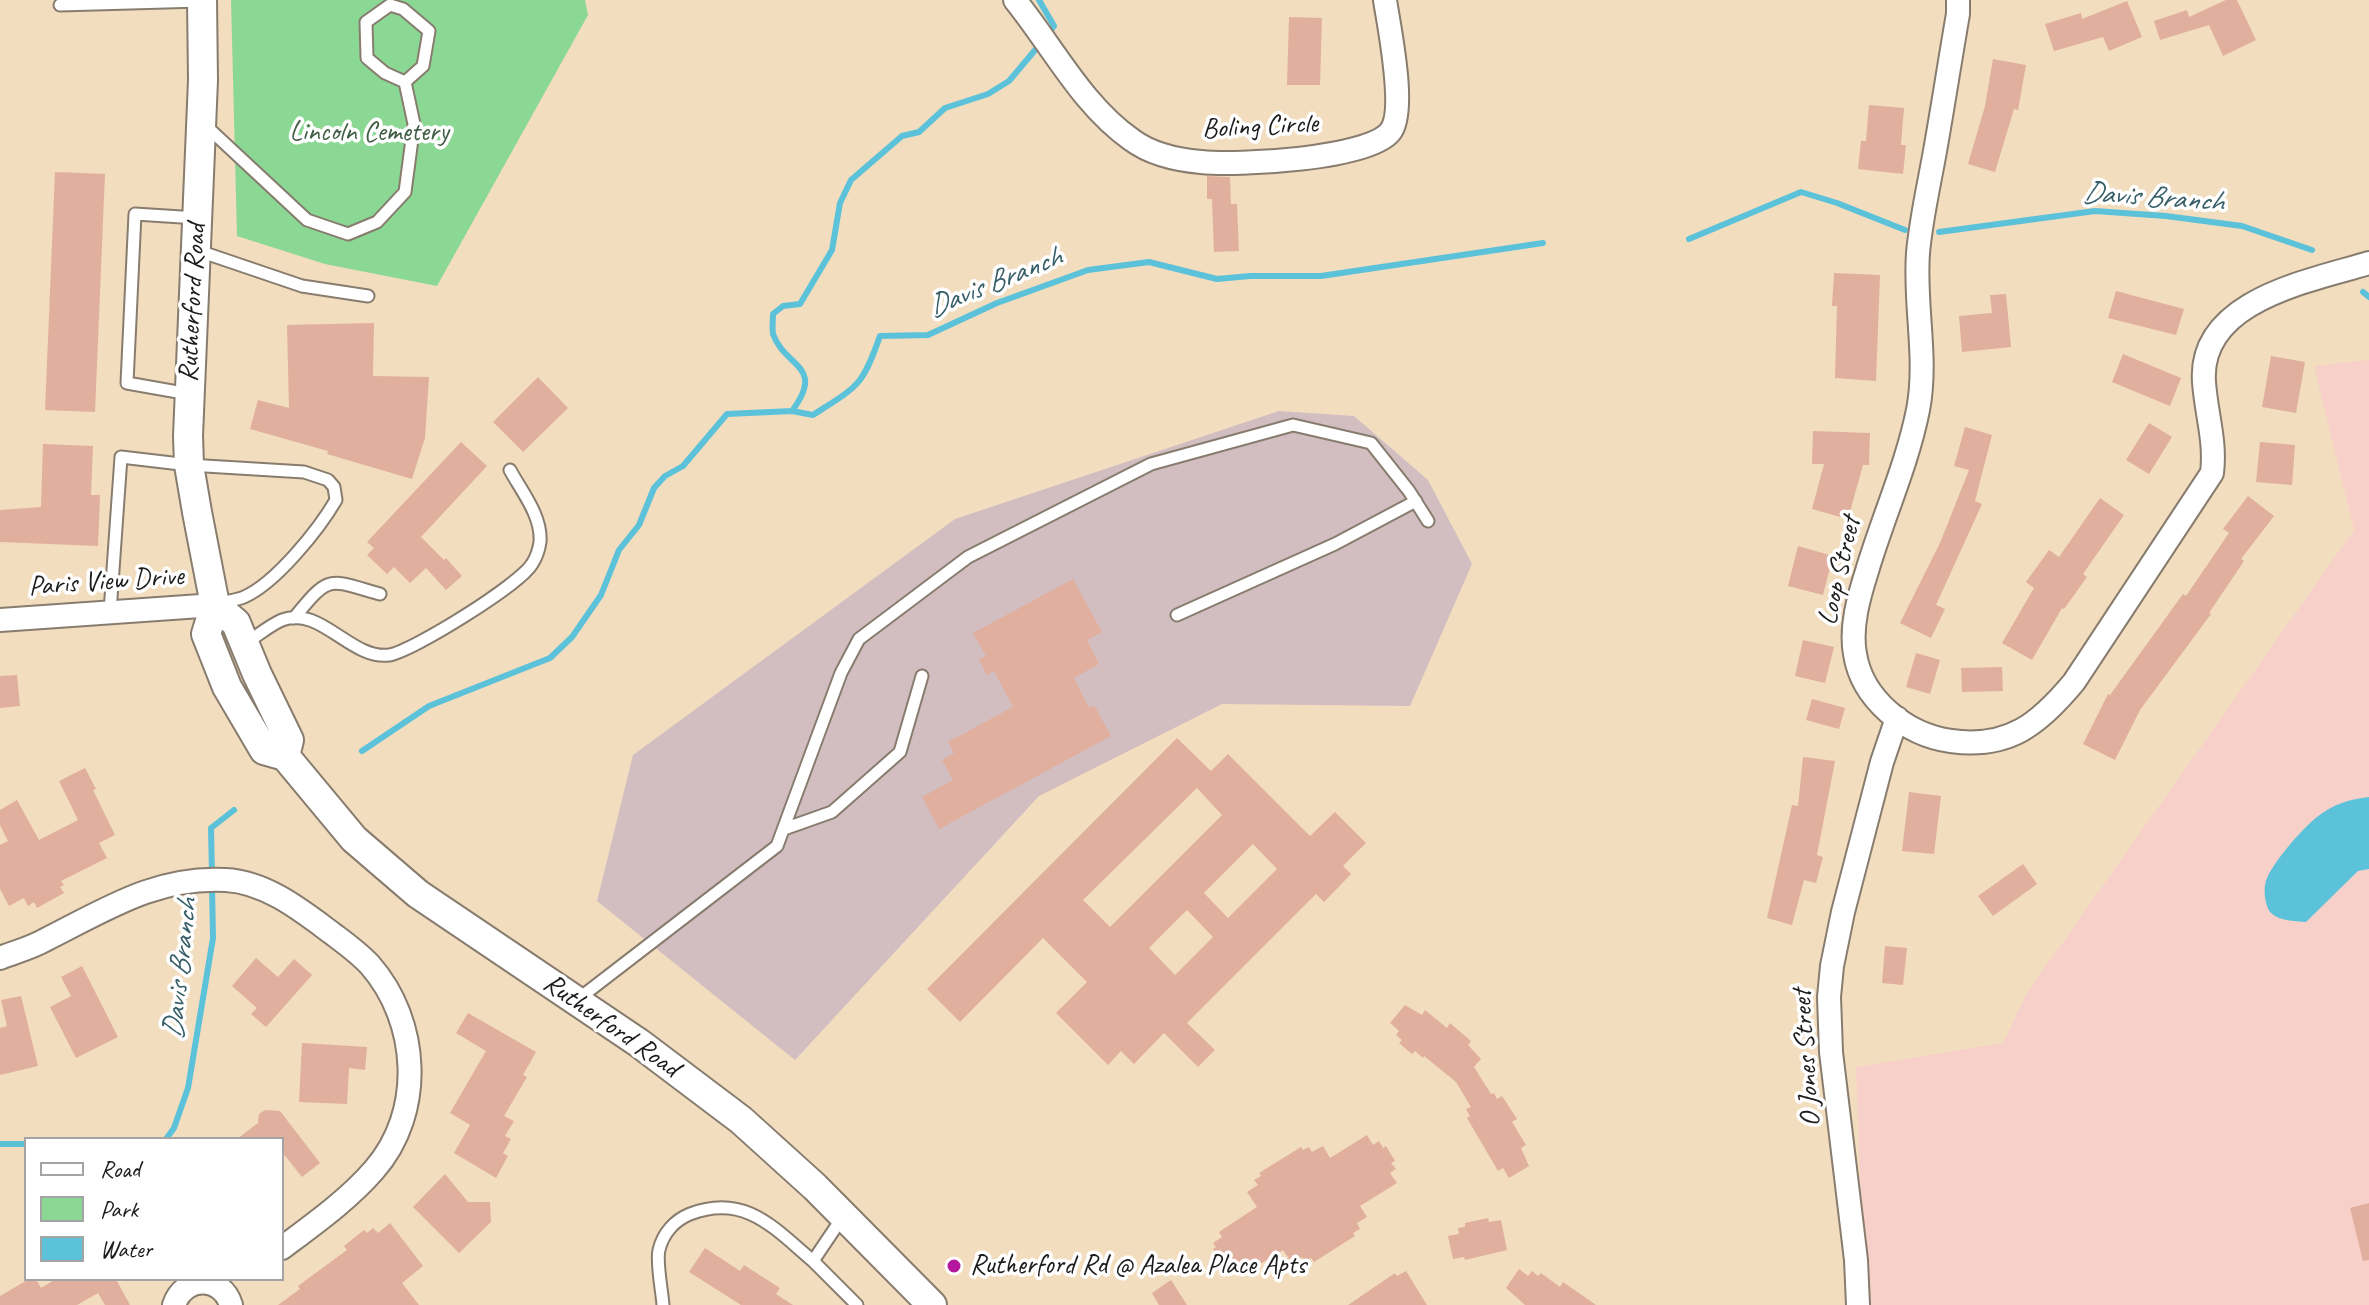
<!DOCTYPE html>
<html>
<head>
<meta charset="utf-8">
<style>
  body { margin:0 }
  #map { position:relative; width:2369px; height:1305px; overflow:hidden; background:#f2ddbf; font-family:Caveat,sans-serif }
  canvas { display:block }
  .legend { position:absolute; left:24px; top:1137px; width:260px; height:144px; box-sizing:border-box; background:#fff; border:2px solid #a4a4a4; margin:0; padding:10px 14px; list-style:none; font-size:24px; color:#1c1c1c }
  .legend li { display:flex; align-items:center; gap:16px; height:40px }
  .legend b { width:40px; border:2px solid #a4a4a4 }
</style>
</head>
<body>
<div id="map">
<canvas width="2369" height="1305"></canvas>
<ul class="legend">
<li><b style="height:10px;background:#fff"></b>Road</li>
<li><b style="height:22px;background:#8bd895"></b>Park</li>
<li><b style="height:22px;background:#5cc2da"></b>Water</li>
</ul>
</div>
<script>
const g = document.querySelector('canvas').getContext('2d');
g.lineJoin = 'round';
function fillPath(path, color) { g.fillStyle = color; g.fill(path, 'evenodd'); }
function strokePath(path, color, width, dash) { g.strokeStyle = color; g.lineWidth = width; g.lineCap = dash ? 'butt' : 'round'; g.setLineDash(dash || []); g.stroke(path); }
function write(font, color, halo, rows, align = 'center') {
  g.font = font + ' Caveat,sans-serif'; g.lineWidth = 7; g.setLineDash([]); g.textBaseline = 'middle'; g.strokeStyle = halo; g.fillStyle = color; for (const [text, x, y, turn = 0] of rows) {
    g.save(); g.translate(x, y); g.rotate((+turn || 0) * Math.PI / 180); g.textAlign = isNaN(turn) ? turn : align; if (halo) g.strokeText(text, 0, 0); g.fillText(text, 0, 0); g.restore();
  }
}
fillPath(new Path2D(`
  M2369 360V1305H1865L1856 1067 2003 1043 2027 993 2354 530 2314 366Z`), '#f7d0c9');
fillPath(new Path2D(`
  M1279 411 1354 416 1428 480 1472 564 1410 706 1222 704 1039 796 795 1060 597 901 633 755 955 519Z`), '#d2bec1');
fillPath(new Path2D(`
  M231 0H585L588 15 437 286 325 264 237 236Z`), '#8bd895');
fillPath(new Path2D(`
  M2369 797V869L2358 871 2306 922C2294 921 2278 921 2270 912 2265 905 2263 889 2266 881 2271 864 2303 828 2317 817 2333 804 2350 799 2369 797Z`), '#5cc2da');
strokePath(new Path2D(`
  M1039 0 1054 26 1048 34
  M1939 232 2095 211 2166 216 2242 226 2312 250
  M1689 239 1801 192 1837 203 1905 230
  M2363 292 2369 297
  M792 411C826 365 785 368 773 334 772 328 773 320 773 314L783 306 800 304 832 250 840 203 851 180 902 136 919 132 945 108 988 94 1009 81 1041 43
  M362 751 429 706 550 658 572 637 601 595 619 550 639 525 654 488 665 476 683 466 727 414 792 411 813 415C858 386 862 387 880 336L928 335 997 303 1088 270 1149 262 1217 279 1250 276H1321L1543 243
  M212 875 211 828 234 810
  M166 1139 174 1128 188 1088 213 938 212 886
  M0 1144H26`), '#5cc2da', 6);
fillPath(new Path2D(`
  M2226 0H2237L2256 40 2223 56 2209 25 2160 40 2154 21 2187 10 2189 17Z
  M2127 1 2142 37 2109 51 2103 37 2054 51 2045 24 2081 13 2082 19Z
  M1289 17 1322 18 1320 85H1287Z
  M1993 59 2026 65 2018 110 2014 109 1995 172 1968 164 1985 106Z
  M1869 105 1904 108 1901 145H1906L1903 174 1858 169 1861 141H1866Z
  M55 172 105 174 95 412 45 410Z
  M1207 176 1230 177 1231 204H1237L1239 251 1214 252 1212 199H1207Z
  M1834 273 1880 275 1876 381 1835 378 1837 306H1832Z
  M2116 291 2184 309 2176 335 2108 318Z
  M2006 294 2011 347 1962 352 1959 316 1992 313 1990 295Z
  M374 323 373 376 429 377 425 438 412 479 327 454 328 451 250 429 258 400 289 408 287 325Z
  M2123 354 2181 378 2170 406 2112 382Z
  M2271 356 2305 362 2296 413 2262 407Z
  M538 377 568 408 523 452 493 422Z
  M2149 423 2172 437 2149 474 2126 460Z
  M1965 427 1992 435 1975 501 1982 504 1936 605 1945 609 1931 638 1900 623 1940 543 1969 470 1954 466Z
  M1813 431 1870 433 1869 465H1863L1848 519 1812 509 1824 464H1812Z
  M461 442 487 466 421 537 444 560 446 558 462 576 446 590 426 568 410 583 394 567 387 574 367 555 374 548 367 542Z
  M2260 442 2295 445 2292 485 2256 482Z
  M43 444 93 446 91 495H100L98 546 0 542V510L41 507Z
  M2248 496 2274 516 2241 559 2244 561 2209 613 2211 614 2140 710 2115 760 2083 744 2108 694 2110 695 2183 594 2186 596 2229 533 2223 529Z
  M2100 498 2124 515 2083 574 2087 577 2064 609 2062 608 2032 660 2002 643 2034 588 2026 582 2049 550 2059 557Z
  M1798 546 1833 556 1823 595 1788 586Z
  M1073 579 1102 632 1087 640 1099 664 1074 678 1089 708 1094 705 1111 736 939 829 922 797 953 780 942 760 954 753 948 742 1013 707 994 671 987 675 979 660 986 656 973 633Z
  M1803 640 1834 647 1825 683 1795 676Z
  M1916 653 1940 660 1930 694 1906 687Z
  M2002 667 2003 691 1962 692 1961 668Z
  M17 675 20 706 0 708V676Z
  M1812 699 1845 708 1839 729 1806 720Z
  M1177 738 1211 771 1228 754 1310 836 1335 812 1366 843 1343 866 1351 874 1324 902 1316 894 1187 1023 1215 1050 1198 1067 1164 1033 1134 1064 1121 1051 1108 1065 1056 1013 1087 982 1043 938 960 1022 927 989ZM1197 788 1222 815 1110 927 1083 900ZM1253 844 1277 869 1228 918 1204 893ZM1187 910 1213 937 1175 975 1149 948Z
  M1803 757 1835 761 1817 855 1823 857 1816 883 1804 880 1792 925 1767 918 1792 805 1798 806Z
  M85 768 96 789 93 790 115 835 99 843 107 858 61 881 64 885 60 887 64 893 37 908 34 902 28 906 24 898 9 906 0 889V845L8 841 0 825V810L17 800 39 840 78 820 59 781Z
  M1909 792 1941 796 1934 854 1902 851Z
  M2023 864 2037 884 1993 916 1978 896Z
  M1885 946 1907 948 1903 985 1882 983Z
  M256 958 278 977 294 959 312 975 266 1027 251 1014 257 1008 232 986Z
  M82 966 118 1037 76 1058 50 1007 71 996 61 977Z
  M21 996 38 1066 0 1075V1028L7 1026 1 1000Z
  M1405 1005 1422 1015 1425 1010 1447 1028 1450 1023 1471 1041 1468 1045 1481 1059 1474 1067 1491 1094 1494 1093 1497 1099 1502 1096 1517 1119 1512 1122 1526 1145 1521 1148 1529 1166 1509 1178 1503 1168 1498 1171 1467 1118 1470 1116 1466 1109 1471 1107 1456 1082 1424 1056 1423 1058 1415 1051 1412 1054 1399 1043 1402 1040 1396 1035 1399 1031 1390 1023Z
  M468 1013 536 1052 523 1075 527 1077 504 1116 514 1121 505 1136 511 1139 503 1153 508 1156 496 1178 454 1153 470 1125 450 1113 486 1051 456 1033Z
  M302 1043 367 1047 365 1070 349 1068 347 1104 299 1102Z
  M265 1110 280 1111 320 1163 302 1177 282 1152V1139H237L258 1123 259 1114Z
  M1367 1135 1373 1145 1379 1141 1383 1148 1386 1146 1395 1161 1391 1163 1396 1169 1390 1173 1397 1183 1360 1206 1367 1217 1357 1223 1360 1229 1353 1233 1355 1236 1314 1262 1311 1258 1305 1262 1302 1257 1292 1263 1283 1250 1252 1269 1250 1265 1244 1269 1241 1263 1233 1269 1230 1265 1226 1267 1222 1264 1213 1249 1216 1247 1213 1243 1222 1237 1219 1232 1257 1207 1247 1192 1258 1185 1254 1180 1261 1176 1259 1173 1301 1147 1303 1150 1309 1147 1312 1152 1323 1146 1330 1158Z
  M445 1174 468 1202H490L491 1222 459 1253 413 1207Z
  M2369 1203V1260L2363 1261 2350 1208Z
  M1488 1218 1489 1222 1501 1220 1507 1250 1465 1260 1464 1257 1453 1259 1448 1236 1459 1234 1458 1228 1465 1227V1223Z
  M390 1223 423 1266 402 1283 419 1305H278L300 1289 298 1286 347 1250 344 1246 364 1230 367 1233 373 1228 378 1233Z
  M705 1248 740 1271 744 1265 780 1288 776 1294 793 1305H741L689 1272Z
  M1519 1269 1528 1276 1532 1271 1538 1276 1541 1273 1560 1287 1563 1282 1596 1305H1525L1506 1288Z
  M1406 1271 1427 1305H1348L1395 1273 1397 1276Z
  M29 1279H36L41 1288 56 1279H121L117 1281 130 1305H105L98 1293 77 1305H0V1296Z
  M1171 1280 1187 1305H1159L1152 1293Z`), '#e1af9d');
const service = new Path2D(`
  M60 5 201 1
  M205 125 307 220 348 234 377 222 405 192 414 124 405 82 423 66 429 31 403 9 390 5 366 22 367 58 385 73 405 82
  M196 250 302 286 368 296
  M189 394 127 383 135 214 197 218
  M110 612 121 457 189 465 304 472 328 480 334 487 336 500C319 529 276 583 244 597 237 600 228 601 220 603
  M1177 615 1335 544 1416 501
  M294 618C330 574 327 579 380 594
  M246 643C257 636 270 625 282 620 320 605 351 660 389 655 413 651 519 585 532 564 536 558 539 549 540 542 542 516 522 492 510 470
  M784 829 832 812 900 752 922 676
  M577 1000 777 846 841 673 859 639 968 557 1151 464 1293 425 1371 443 1409 491 1428 521
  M813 1261 857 1305
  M663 1305C662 1291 656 1262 659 1250 663 1233 675 1220 690 1214 745 1193 774 1228 813 1261L844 1215`);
const minor = new Path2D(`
  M1015 0C1053 47 1082 105 1132 140 1151 154 1178 160 1201 162 1237 166 1368 159 1390 132 1407 112 1389 27 1385 0
  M1958 0V14C1950 60 1943 106 1935 151 1929 185 1921 219 1918 253 1914 305 1928 358 1918 410 1907 465 1883 517 1867 571 1859 596 1850 627 1855 654 1862 699 1906 735 1951 741 2009 749 2039 724 2074 682L2212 473C2216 441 2206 413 2204 382 2198 300 2310 281 2369 263
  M0 620 215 605
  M0 958C15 952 31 948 45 940 105 910 156 876 226 880 266 882 302 911 333 934 345 943 359 953 370 965 419 1021 425 1112 374 1170 348 1200 314 1224 282 1248
  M174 1305C184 1275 222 1275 231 1305
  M1858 1305 1856 1260 1831 1052 1829 997 1832 966 1843 912 1882 762 1897 718`);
const tertiary = new Path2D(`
  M202 0 203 80 188 436 189 465 197 512 215 605 206 634 227 687 264 750 285 756 354 839 418 894 639 1043 741 1120 815 1187 932 1305
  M215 605 236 623 257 674 289 740 285 756`);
strokePath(service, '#877c6e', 15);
strokePath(minor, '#877c6e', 26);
strokePath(tertiary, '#877c6e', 32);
strokePath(service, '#fff', 11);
strokePath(minor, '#fff', 22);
strokePath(tertiary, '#fff', 28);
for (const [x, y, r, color] of [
  [954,1266,8,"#b5179e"]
]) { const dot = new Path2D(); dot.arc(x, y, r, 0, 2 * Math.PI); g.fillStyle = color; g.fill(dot); strokePath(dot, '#fff', 3); }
write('28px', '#1c1c1c', '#fff', [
  ["Boling Circle",1260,127,-3],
  ["Rutherford Road",193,303,-87],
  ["Loop Street",1840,571,-77],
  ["Paris View Drive",106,582,-4],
  ["Rutherford Road",611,1026,35],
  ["O Jones Street",1807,1058,-94]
]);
write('28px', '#435e46', '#fff', [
  ["Lincoln Cemetery",369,133]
]);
write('28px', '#1c1c1c', '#fff', [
  ["Rutherford Rd @ Azalea Place Apts",970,1266]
], 'left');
write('italic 30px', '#365e68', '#fff', [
  ["Davis Branch",2153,198,4],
  ["Davis Branch",995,283,-22],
  ["Davis Branch",181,969,-84]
]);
</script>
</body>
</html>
